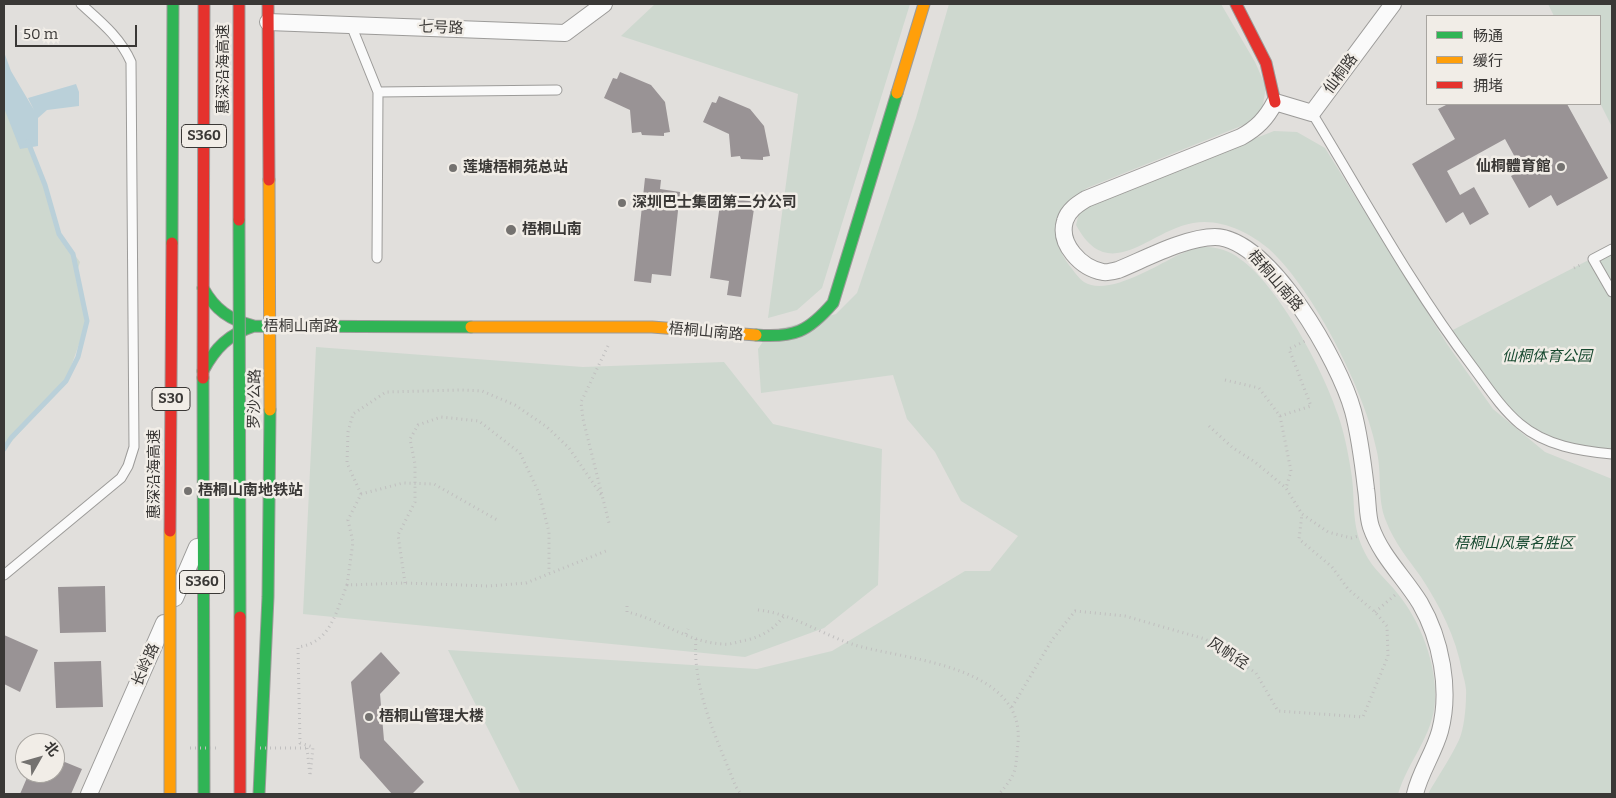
<!DOCTYPE html>
<html>
<head>
<meta charset="utf-8">
<style>
  body { margin:0 }
  #map { position:relative; width:1616px; height:798px; overflow:hidden; background:#e1dfdc; font-family:Bitter,"Noto Sans SC",serif }
  canvas { display:block }
  .frame { position:absolute; inset:0; border:5px solid #3a3836; pointer-events:none }
  .legend { position:absolute; left:1426px; top:15px; width:175px; height:90px; box-sizing:border-box; background:#f1ede7; border:1px solid #a8a5a0; margin:0; padding:6px 9px; list-style:none; font-size:15px; color:#3a3836 }
  .legend li { display:flex; align-items:center; gap:10px; height:25px }
  .legend b { width:25px; border:1px solid #a8a5a0 }
  .north { position:absolute; left:15px; top:733px; width:50px; height:50px; box-sizing:border-box; background:#f1ede7; border:1px solid #a8a5a0; border-radius:50%; rotate:52deg; font-size:14px; font-weight:700; line-height:20px; text-align:center; color:#3a3836 }
  .north::after { content:''; display:block; margin:auto; width:18px; height:22px; background:#747270; clip-path:polygon(50% 0,100% 100%,50% 72%,0 100%) }
  .scale { position:absolute; left:15px; top:25px; width:122px; height:22px; box-sizing:border-box; border:2px solid #3a3836; border-top:0; padding-left:6px; font-size:15px; line-height:18px; white-space:nowrap; color:#3a3836; -webkit-text-stroke:4px #f1ede7; paint-order:stroke }
</style>
</head>
<body>
<div id="map">
<canvas width="1616" height="798"></canvas>
<div class="frame"></div>
<ul class="legend">
<li><b style="height:6px;background:#30b455"></b>畅通</li>
<li><b style="height:6px;background:#ff9f0a"></b>缓行</li>
<li><b style="height:6px;background:#e5322d"></b>拥堵</li>
</ul>
<div class="north">北</div>
<div class="scale">50 m</div>
</div>
<script>
const g = document.querySelector('canvas').getContext('2d');
g.lineJoin = 'round';
function fillPath(path, color) { g.fillStyle = color; g.fill(path, 'evenodd'); }
function strokePath(path, color, width, dash) { g.strokeStyle = color; g.lineWidth = width; g.lineCap = dash ? 'butt' : 'round'; g.setLineDash(dash || []); g.stroke(path); }
function write(font, color, halo, rows, align = 'center') {
  g.font = font + ' Bitter,"Noto Sans SC",serif'; g.lineWidth = 5; g.setLineDash([]); g.textBaseline = 'middle'; g.strokeStyle = halo; g.fillStyle = color; for (const [text, x, y, turn = 0] of rows) {
    g.save(); g.translate(x, y); g.rotate((+turn || 0) * Math.PI / 180); g.textAlign = isNaN(turn) ? turn : align; if (halo) g.strokeText(text, 0, 0); g.fillText(text, 0, 0); g.restore();
  }
}
fillPath(new Path2D(`
  M655 4H910L822 288 797 310 768 318 798 94 621 36Z
  M949 4H1221L1255 62 1266 87 1262 110 1246 124 1087 188C1076 196 1060 205 1058 220 1055 236 1059 252 1069 265 1073 270 1079 279 1084 282 1107 297 1156 266 1178 255 1185 253 1192 248 1199 247 1213 246 1229 250 1240 259 1278 285 1324 371 1338 415 1344 432 1348 452 1351 471 1356 500 1350 524 1365 553 1372 568 1388 581 1398 594 1421 622 1437 665 1435 701 1433 736 1408 761 1398 794H521L448 650 757 669 832 651 965 571H990L1018 536 961 501 935 452 907 419 893 375 761 393 758 349 770 331 836 314 857 293 916 118Z
  M1548 4H1612V127L1600 103V16H1554Z
  M4 107 29 145 45 185 59 234 80 262 77 272 86 324 66 381 4 450Z
  M1274 131 1297 132 1325 148 1447 344 1493 409 1545 452 1612 479V794H1428C1438 776 1450 759 1459 740 1464 729 1466 708 1466 696 1467 688 1464 679 1462 671 1456 637 1440 606 1421 577 1408 559 1394 542 1386 521 1377 499 1382 475 1377 452 1366 393 1314 290 1269 249 1249 232 1220 218 1193 223 1148 231 1109 286 1076 225L1079 213 1098 200Z
  M1612 248V454L1581 451 1521 425 1447 333Z
  M316 347 583 367 724 362 773 424 882 449 878 585 824 628 745 657 303 614Z`), '#ced8cf');
fillPath(new Path2D(`
  M4 52 11 71 34 110 28 98 76 84 79 92V106L47 110 38 118V146L20 149 4 108Z`), '#bad0d9');
strokePath(new Path2D(`
  M4 449 11 438 66 381 78 357 87 321 73 254 59 234 45 185 28 142`), '#bad0d9', 5);
fillPath(new Path2D(`
  M620 72 651 85 665 102 670 132 664 133V136L642 135 641 132 632 133 630 110 604 98 613 78 617 79Z
  M719 96 750 109 764 126 770 156 763 157V160L741 159 740 156 731 157 729 134 703 122 712 102 716 103Z
  M1448 104H1567L1608 178 1557 206 1551 195 1529 208 1511 176 1522 170 1505 139 1447 171 1460 195 1474 187 1489 214 1470 225 1463 212 1446 223 1412 164 1455 139 1438 109Z
  M645 178 661 180 660 189 680 192 671 276 652 274 651 283 634 281Z
  M737 199 755 202 741 297 727 295 729 281 710 278 720 204 736 206Z
  M105 586 106 632 60 633 58 587Z
  M4 635 38 650 20 692 4 684Z
  M381 652 400 673 380 694 384 740 424 782 412 794H392L360 758 351 682Z
  M101 661 103 707 56 708 54 662Z
  M55 758 82 769 71 794H20L29 773H55Z`), '#999395');
const lane = new Path2D(`
  M351 25 378 92 377 258
  M378 92 557 90
  M1312 113C1364 198 1412 287 1472 366 1487 386 1501 408 1520 424 1546 446 1580 451 1612 454
  M1612 249 1593 259 1612 292
  M4 575 121 478 128 466 134 447 131 62C120 37 101 22 81 4`);
const street = new Path2D(`
  M1393 4 1312 113 1275 102C1266 119 1257 128 1241 137L1086 199C1078 204 1068 210 1065 221 1058 244 1081 268 1103 272 1107 273 1114 271 1118 270 1145 259 1186 237 1215 237 1270 238 1340 363 1353 411 1360 437 1363 463 1366 489 1368 501 1367 515 1371 527 1381 556 1404 577 1420 603 1441 639 1451 690 1440 731 1434 753 1420 772 1415 794
  M268 22 565 33 604 4
  M175 598 197 547
  M89 794 164 623`);
const fast = new Path2D(`
  M203 288C215 310 230 320 254 326L471 327
  M756 335C794 338 808 332 833 303L897 93
  M203 371C215 348 229 334 254 326
  M203 378 204 794
  M259 794 268 597 270 410`);
const slow = new Path2D(`
  M897 93 924 4
  M269 180 270 410
  M471 327H652L756 335`);
const jam = new Path2D(`
  M268 4 269 180
  M1236 4 1266 63 1275 102
  M203 378 204 4`);
strokePath(lane, '#9c9b99', 11);
strokePath(street, '#9c9b99', 18);
strokePath(fast, '#9c9b99', 13);
strokePath(slow, '#9c9b99', 13);
strokePath(jam, '#9c9b99', 13);
strokePath(new Path2D(`
  M1574 268 1582 264
  M608 346 581 402 583 419 609 523
  M1225 380 1259 388 1280 416 1291 471 1286 488
  M1280 416 1311 406 1289 349 1305 341
  M1209 426 1233 448 1255 462 1286 488 1302 514 1328 532 1351 538 1359 536
  M361 494 347 463 348 432 353 414 386 392 461 390 482 391 515 405 547 427 569 448 602 496
  M405 583 398 535 415 502V464L410 439 418 425 441 417 479 421 520 453 539 493 549 532V573
  M347 585 353 542 348 520 361 494 403 483 434 484 499 521
  M627 606V612C660 619 688 643 724 644 731 645 739 641 747 640 763 636 774 629 784 616
  M758 610C796 614 826 638 862 647 913 660 1025 668 1018 743 1015 771 1018 772 999 794
  M1375 612 1395 595
  M686 634 688 629
  M696 639C692 690 718 741 736 787L741 794
  M1012 707 1052 640 1075 611 1125 616 1205 639 1256 673 1278 711 1363 717 1388 656 1387 626 1375 612 1348 589 1332 567 1299 539 1302 514
  M307 748 310 776 313 747 300 743 298 647C331 643 336 611 347 585L405 583 489 586 526 583 606 551`), '#c0bfbf', 3, [1, 4]);
strokePath(lane, '#fafafa', 9);
strokePath(street, '#fafafa', 16);
strokePath(fast, '#30b455', 11);
strokePath(slow, '#ff9f0a', 11);
strokePath(jam, '#e5322d', 11);
const fastBridge = new Path2D(`
  M239 220 240 617
  M172 243 173 4`);
const slowBridge = new Path2D(`
  M170 531V794`);
const jamBridge = new Path2D(`
  M239 4V220
  M170 531 172 243
  M240 617V794`);
strokePath(fastBridge, '#9c9b99', 13, []);
strokePath(slowBridge, '#9c9b99', 13, []);
strokePath(jamBridge, '#9c9b99', 13, []);
strokePath(new Path2D(`
  M190 748H219
  M260 748H307`), '#c0bfbf', 3, [1, 4]);
strokePath(fastBridge, '#30b455', 11);
strokePath(slowBridge, '#ff9f0a', 11);
strokePath(jamBridge, '#e5322d', 11);
for (const [x, y, r, color] of [
  [1561,167,5,"#747270"],
  [453,168,5,"#747270"],
  [622,203,5,"#747270"],
  [511,230,6,"#747270"],
  [188,491,5,"#747270"],
  [369,717,5,"#747270"]
]) { const dot = new Path2D(); dot.arc(x, y, r, 0, 2 * Math.PI); g.fillStyle = color; g.fill(dot); strokePath(dot, '#f1ede7', 2); }
for (const [x, y, w] of [
  [204,136,45],
  [171,399,38],
  [202,582,45]
]) { const box = new Path2D(); box.roundRect(x - w / 2, y - 11.5, w, 23, 4); g.fillStyle = '#f1ede7'; g.fill(box); strokePath(box, '#3a3836', 1); }
write('bold 14px', '#3a3836', null, [
  ["S360",204,136],
  ["S30",171,399],
  ["S360",202,582]
]);
write('15px', '#3a3836', '#f1ede7', [
  ["七号路",441,28,2],
  ["惠深沿海高速",224,69,-90],
  ["仙桐路",1341,74,-53],
  ["梧桐山南路",1275,281,49],
  ["梧桐山南路",301,327],
  ["梧桐山南路",706,332,5],
  ["罗沙公路",255,399,-89],
  ["惠深沿海高速",155,474,-90],
  ["风帆径",1228,654,33],
  ["长岭路",146,665,-66]
]);
write('bold 15px', '#3a3836', '#f1ede7', [
  ["仙桐體育館",1551,167,"right"],
  ["莲塘梧桐苑总站",463,168],
  ["深圳巴士集团第二分公司",632,203],
  ["梧桐山南",522,230],
  ["梧桐山南地铁站",198,491],
  ["梧桐山管理大楼",379,717]
], 'left');
write('italic 15px', '#184a30', '#f1ede7', [
  ["仙桐体育公园",1547,357],
  ["梧桐山风景名胜区",1514,544]
]);
</script>
</body>
</html>
